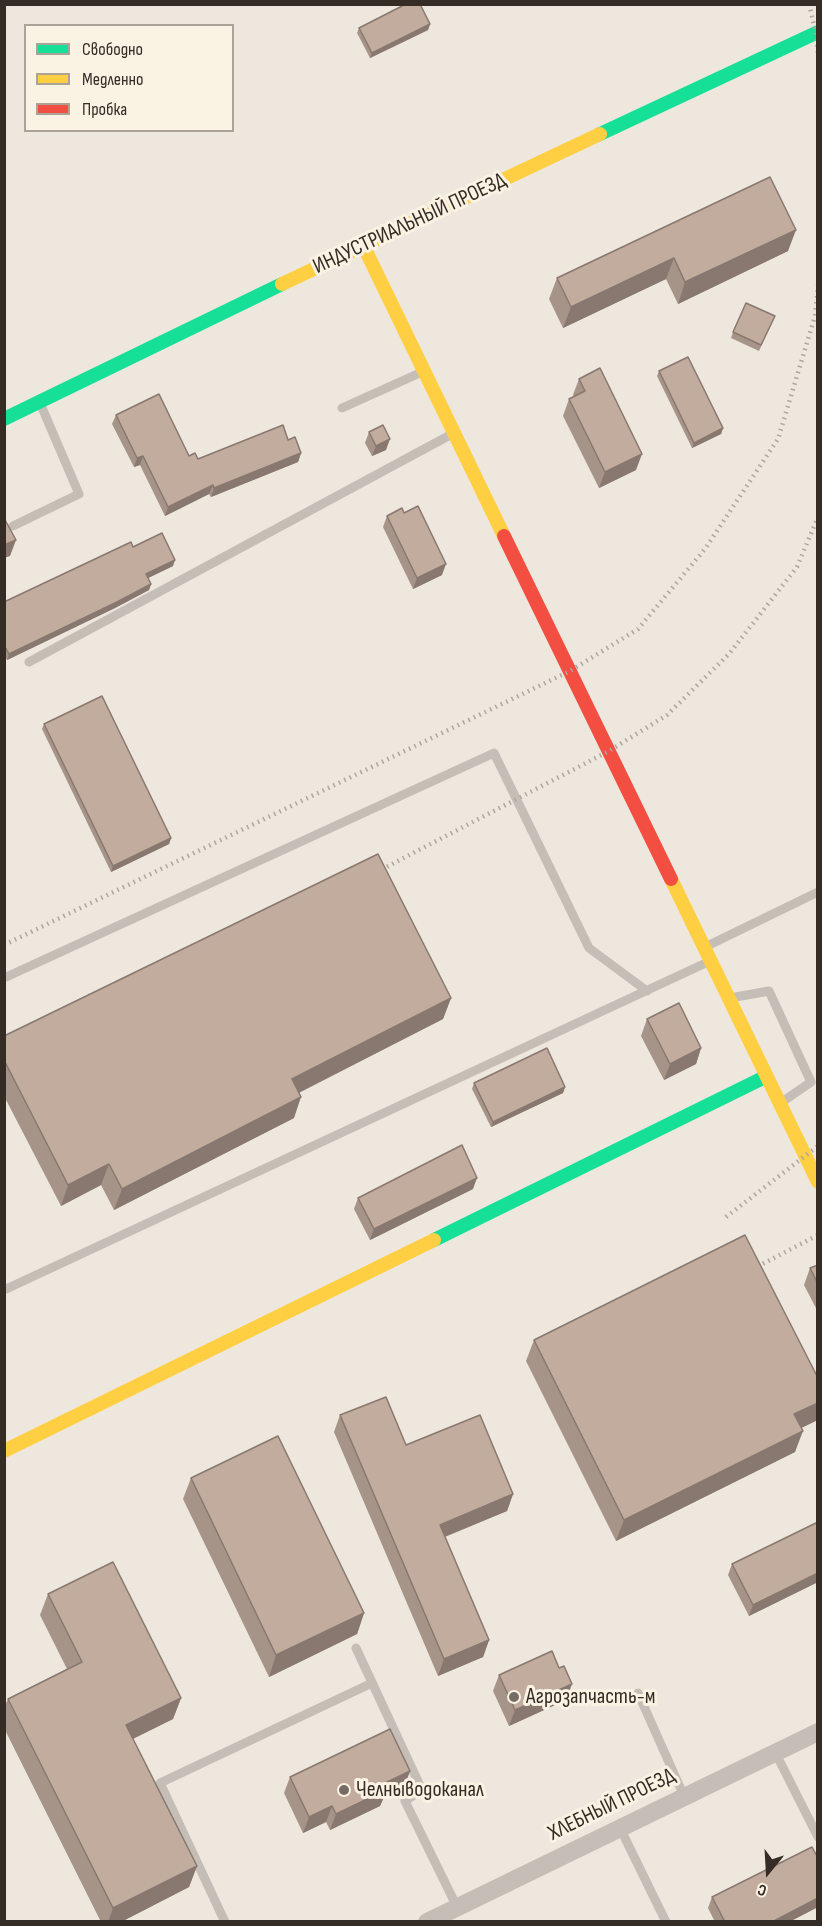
<!DOCTYPE html>
<html>
<head>
<meta charset="utf-8">
<style>
  body { margin:0 }
  #map { position:relative; width:822px; height:1926px; overflow:hidden; background:#ede7dd; font-family:"Sofia Sans Condensed",sans-serif }
  canvas { display:block }
  .frame { position:absolute; inset:0; border:6px solid #352c25; pointer-events:none }
  .legend { position:absolute; left:24px; top:24px; width:210px; height:108px; box-sizing:border-box; background:#faf2e3; border:2px solid #aba397; margin:0; padding:8px 10px; list-style:none; font-size:18px; color:#352c25 }
  .legend li { display:flex; align-items:center; gap:12px; height:30px }
  .legend b { width:30px; border:2px solid #aba397 }
  .north { position:absolute; left:738px; top:1842px; width:60px; height:60px; -webkit-text-stroke:4px #faf2e3; paint-order:stroke; rotate:198deg; font-size:16px; font-weight:700; line-height:24px; text-align:center; color:#352c25 }
  .north::after { content:''; display:block; margin:auto; width:21px; height:27px; background:#352c25; clip-path:polygon(50% 0,100% 100%,50% 72%,0 100%) }
</style>
</head>
<body>
<div id="map">
<canvas width="822" height="1926"></canvas>
<div class="frame"></div>
<ul class="legend">
<li><b style="height:8px;background:#16e098"></b>Свободно</li>
<li><b style="height:8px;background:#ffcf43"></b>Медленно</li>
<li><b style="height:8px;background:#f24e42"></b>Пробка</li>
</ul>
<div class="north">С</div>
</div>
<script>
const g = document.querySelector('canvas').getContext('2d');
g.lineJoin = 'round';
function strokePath(path, color, width, dash) { g.strokeStyle = color; g.lineWidth = width; g.lineCap = dash ? 'butt' : 'round'; g.setLineDash(dash || []); g.stroke(path); }
function fillPath(path, color) { g.fillStyle = color; g.fill(path, 'evenodd'); }
function write(font, color, halo, rows, align = 'center') {
  g.font = font + ' "Sofia Sans Condensed",sans-serif'; g.lineWidth = 6; g.setLineDash([]); g.textBaseline = 'middle'; g.strokeStyle = halo; g.fillStyle = color; for (const [text, x, y, turn = 0] of rows) {
    g.save(); g.translate(x, y); g.rotate((+turn || 0) * Math.PI / 180); g.textAlign = isNaN(turn) ? turn : align; if (halo) g.strokeText(text, 0, 0); g.fillText(text, 0, 0); g.restore();
  }
}
strokePath(new Path2D(`
  M342 408 422 372
  M13 526 79 494 40 403
  M29 662 452 434
  M705 947 818 892
  M4 978 494 753 589 948 647 991
  M730 998 769 991 811 1082 782 1102
  M4 1290 710 961
  M356 1648 422 1790 405 1801 457 1907
  M638 1693 684 1796
  M775 1752 818 1837
  M620 1828 666 1922
  M225 1922 160 1783 372 1683`), '#c5beb6', 9);
strokePath(new Path2D(`
  M427 1922 818 1732`), '#c5beb6', 18);
strokePath(new Path2D(`
  M600 134 818 32
  M4 419 282 284
  M434 1240 765 1077`), '#16e098', 14);
strokePath(new Path2D(`
  M363 245 504 536
  M282 284 600 134
  M671 879 818 1182
  M4 1451 434 1240`), '#ffcf43', 14);
strokePath(new Path2D(`
  M504 536 671 879`), '#f24e42', 14);
strokePath(new Path2D(`
  M809 4 816 33 818 55
  M371 875 609 751 667 715 729 654 797 567 818 517
  M4 945 570 671 638 629 705 549 778 439 815 316 818 285
  M726 1217 818 1146
  M747 1272 818 1235`), '#ada7a1', 4.5, [1.5, 4.5]);
fillPath(new Path2D(`
  M430 24 428 30 370 58 357 33 359 28Z
  M770 177 788 251 678 304 666 279 563 328 549 299 557 278Z
  M775 316 759 351 731 338 733 332Z
  M659 371 723 428 721 434 692 448 657 376Z
  M579 379 636 470 599 488 563 416 569 399 574 397 573 395Z
  M116 415 189 456 198 459 288 440 301 453 298 462 211 497 209 494 165 516 140 465 134 467 112 424Z
  M369 432 386 450 372 456 365 443Z
  M387 516 442 575 413 589 383 527Z
  M133 547 173 566 148 578 151 584 149 590 115 608 7 660 4 655V602Z
  M44 724 171 838 169 844 111 872 42 729Z
  M451 998 443 1019 299 1093 294 1118 114 1210 101 1185 61 1206 4 1096V1036Z
  M647 1019 701 1048 696 1064 664 1080 641 1036Z
  M474 1083 565 1087 563 1093 491 1127 472 1089Z
  M473 1189 370 1240 354 1209 358 1198Z
  M818 1265V1312L804 1285 810 1268Z
  M534 1340 801 1428 795 1452 616 1541 526 1361Z
  M340 1415 513 1494 507 1511 445 1537 489 1640 483 1657 438 1676 334 1432Z
  M191 1478 364 1613 357 1634 269 1677 183 1499Z
  M818 1522V1582L749 1616 728 1575 732 1564Z
  M48 1594 181 1698 173 1719 133 1739 197 1866 189 1887 121 1922H101L4 1728V1708L8 1699 67 1669 40 1615Z
  M499 1675 566 1700 509 1726 493 1691Z
  M410 1771 404 1787 384 1797 380 1806 330 1830 326 1822 303 1833 284 1793 290 1777Z
  M818 1858V1907L789 1922H715L708 1908 712 1897Z`), '#a79488');
fillPath(new Path2D(`
  M430 24 428 30 370 58 372 53Z
  M796 230 788 251 678 304 685 282Z
  M674 258 666 279 563 328 571 307Z
  M723 428 721 434 692 448 694 443Z
  M390 439 386 450 372 456 376 446Z
  M301 453 298 462 211 497 214 488Z
  M642 454 636 470 599 488 605 472Z
  M143 456 140 465 134 467 137 458Z
  M213 485 209 494 165 516 168 507Z
  M16 540 10 556 4 558V545Z
  M175 560 173 566 144 580 146 574Z
  M446 564 442 575 413 589 417 578Z
  M151 584 149 590 115 608 7 660 9 654Z
  M171 838 169 844 111 872 113 866Z
  M451 998 443 1019 284 1100 292 1079Z
  M701 1048 696 1064 664 1080 670 1064Z
  M565 1087 563 1093 491 1127 493 1122Z
  M301 1097 294 1118 114 1210 122 1189Z
  M109 1164 101 1185 61 1206 68 1185Z
  M477 1178 473 1189 370 1240 374 1229Z
  M818 1403V1420L787 1435 794 1414Z
  M803 1431 795 1452 616 1541 624 1520Z
  M513 1494 507 1511 434 1541 440 1525Z
  M818 1573V1582L749 1616 753 1605Z
  M364 1613 357 1634 269 1677 276 1655Z
  M489 1640 483 1657 438 1676 444 1659Z
  M572 1684 566 1700 509 1726 515 1710Z
  M181 1698 173 1719 118 1746 126 1725Z
  M410 1771 404 1787 384 1797 380 1806 330 1830 336 1814 383 1784Z
  M332 1806 326 1822 303 1833 309 1817Z
  M197 1866 189 1887 121 1922H108L113 1908Z
  M818 1898V1907L789 1922H772Z`), '#88786f');
const building = new Path2D(`
  M406 4H420L430 24 372 53 359 28Z
  M770 177 796 230 685 282 674 258 571 307 557 278Z
  M746 303 775 316 761 345 733 332Z
  M688 357 723 428 694 443 659 371Z
  M600 368 642 454 605 472 569 399 585 391 579 379Z
  M159 394 189 456 195 453 198 459 283 425 288 440 295 437 301 453 214 488 213 485 168 507 143 456 137 458 116 415Z
  M383 425 390 439 376 446 369 432Z
  M418 506 446 564 417 578 387 516 402 508 404 513Z
  M4 518 16 540 4 545Z
  M162 533 175 560 146 574 151 584 117 602 9 654 4 645V602L131 542 133 547Z
  M102 696 171 838 113 866 44 724Z
  M378 854 451 998 292 1079 301 1097 122 1189 109 1164 68 1185 4 1060V1036Z
  M679 1003 701 1048 670 1064 647 1019Z
  M547 1048 565 1087 493 1122 474 1083Z
  M462 1145 477 1178 374 1229 358 1198Z
  M745 1235 818 1378V1403L794 1414 803 1431 624 1520 534 1340Z
  M818 1265V1284L810 1268Z
  M386 1397 406 1445 480 1415 513 1494 440 1525 489 1640 444 1659 340 1415Z
  M278 1436 364 1613 276 1655 191 1478Z
  M818 1522V1573L753 1605 732 1564Z
  M113 1562 181 1698 126 1725 197 1866 113 1908 8 1699 82 1662 48 1594Z
  M552 1651 559 1668 564 1666 572 1684 515 1710 499 1675Z
  M390 1729 410 1771 383 1784 386 1790 336 1814 332 1806 309 1817 290 1777Z
  M812 1847 818 1858V1898L772 1922H725L712 1897Z`);
fillPath(building, '#c2ac9e');
strokePath(building, '#88786f', 1.5);
for (const [x, y, r, color] of [
  [514,1697,6,"#756d65"],
  [344,1790,6,"#756d65"]
]) { const dot = new Path2D(); dot.arc(x, y, r, 0, 2 * Math.PI); g.fillStyle = color; g.fill(dot); strokePath(dot, '#faf2e3', 2); }
write('22px', '#352c25', '#faf2e3', [
  ["ИНДУСТРИАЛЬНЫЙ ПРОЕЗД",410,224,-25],
  ["ХЛЕБНЫЙ ПРОЕЗД",612,1805,-26]
]);
write('22px', '#352c25', '#faf2e3', [
  ["Агрозапчасть-м",526,1697],
  ["Челныводоканал",356,1790]
], 'left');
</script>
</body>
</html>
